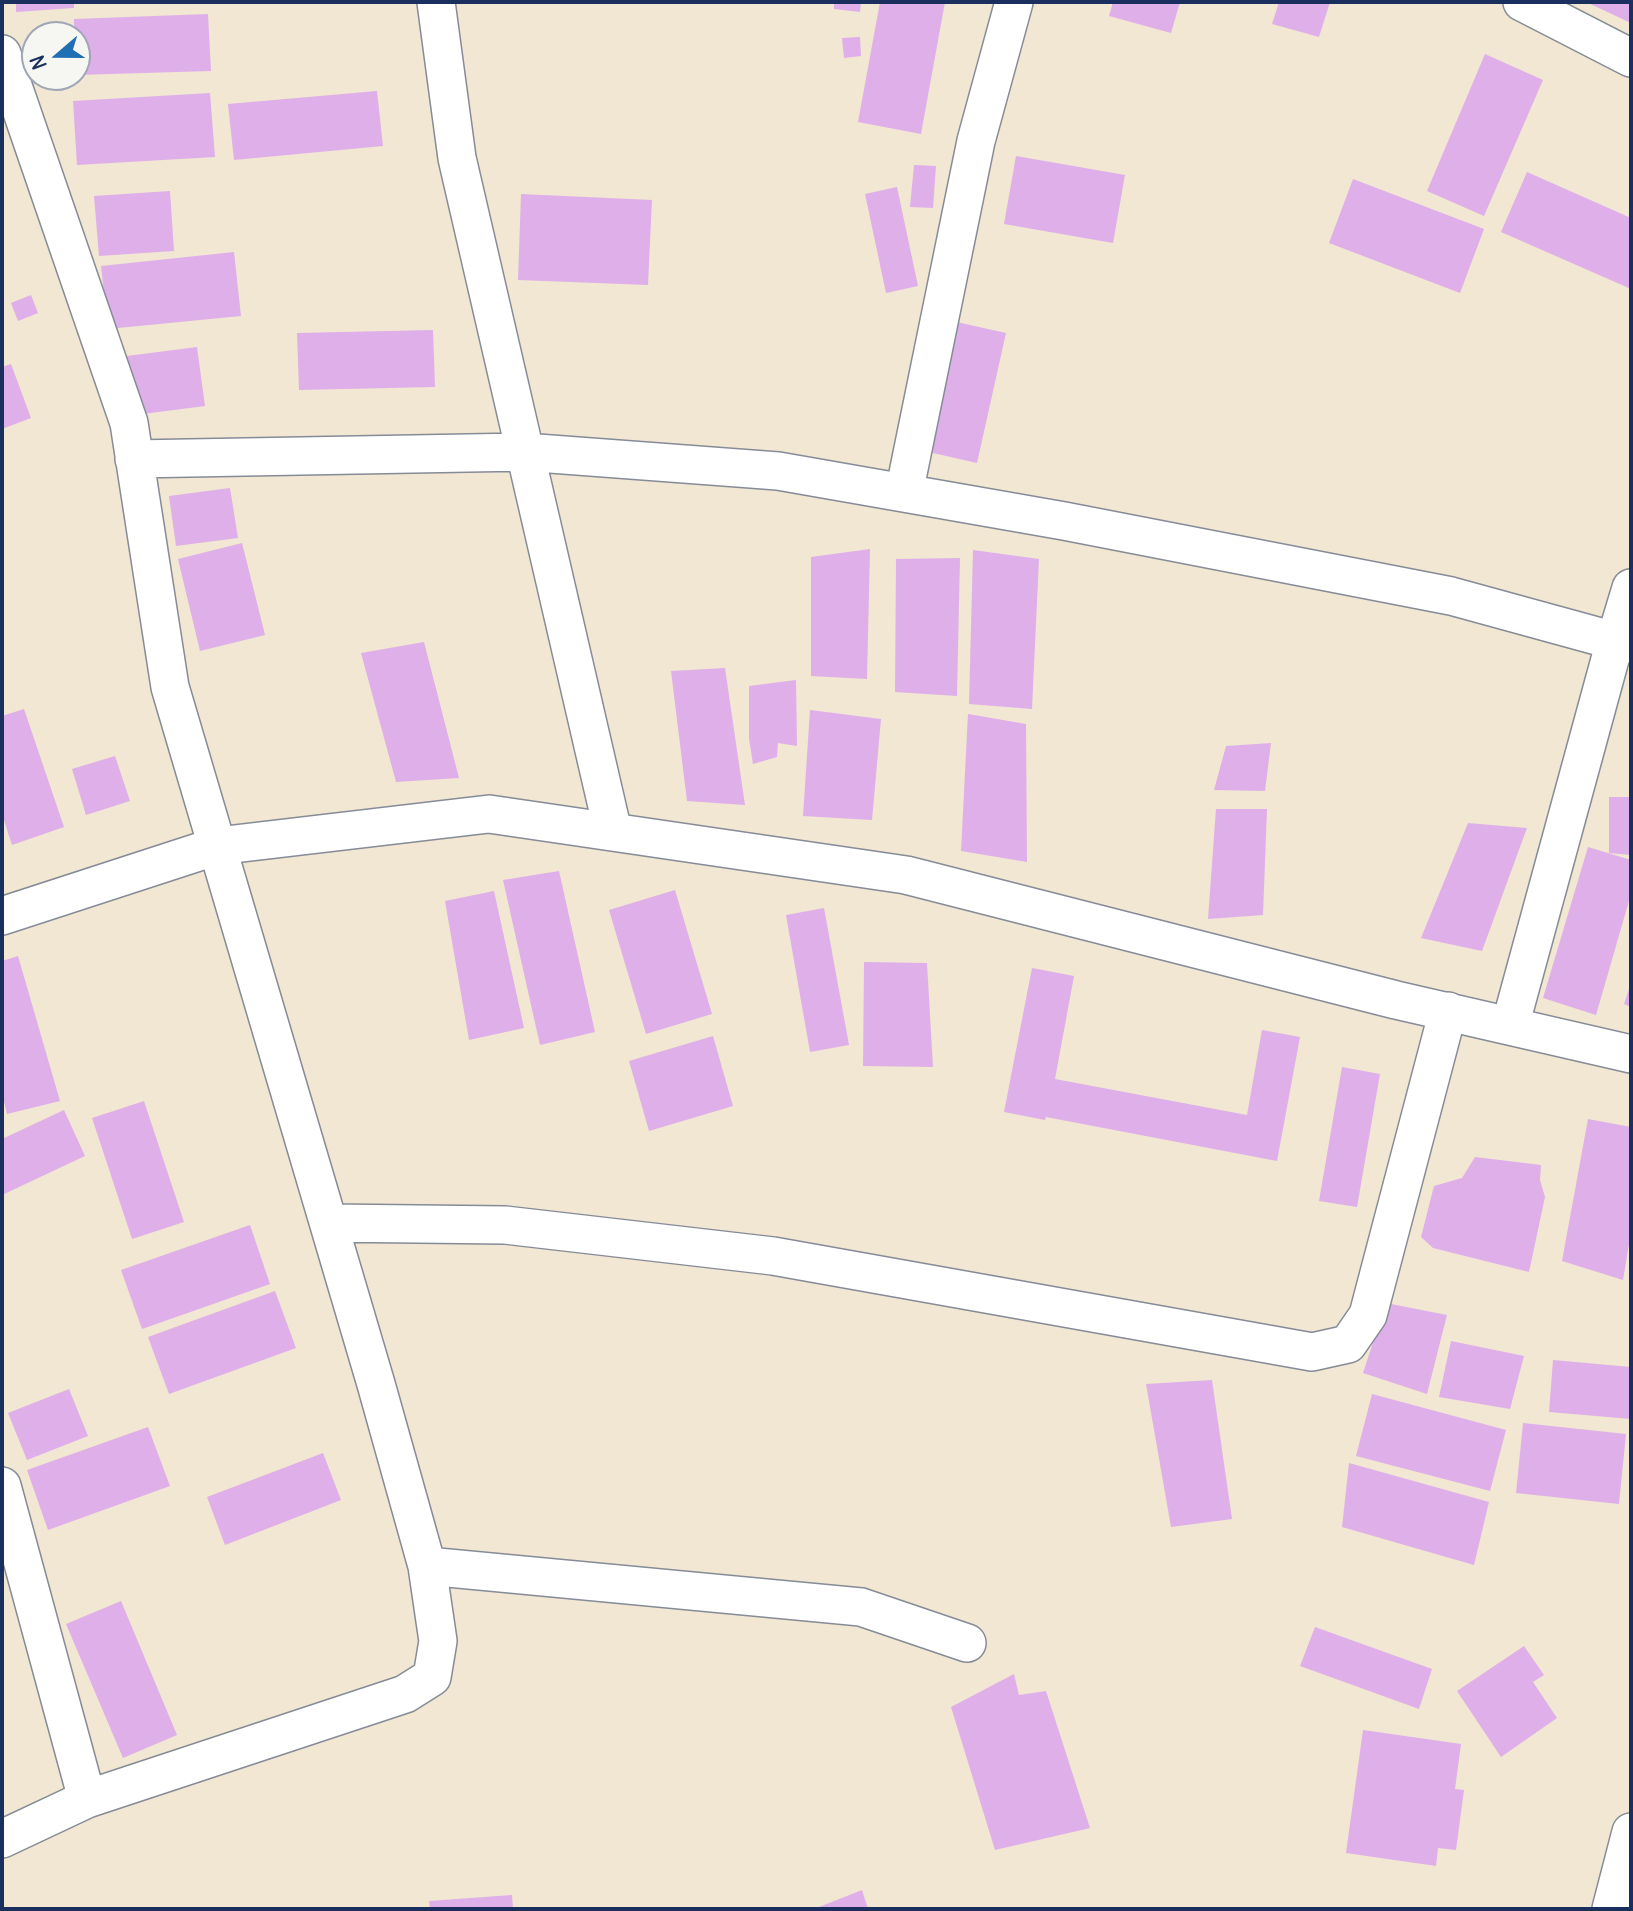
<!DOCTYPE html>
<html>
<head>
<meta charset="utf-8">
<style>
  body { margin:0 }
  #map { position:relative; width:1633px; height:1911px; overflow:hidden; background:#f1e7d2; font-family:Delius,sans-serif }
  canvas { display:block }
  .frame { position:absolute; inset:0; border:4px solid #1b2f5e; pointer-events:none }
  .north { position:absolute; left:21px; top:21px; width:70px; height:70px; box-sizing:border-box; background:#f6f6f2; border:2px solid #9ea6b7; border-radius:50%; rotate:250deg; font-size:19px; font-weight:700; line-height:28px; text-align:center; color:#1b2f5e }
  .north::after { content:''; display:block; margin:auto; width:24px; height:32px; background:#1f6fb2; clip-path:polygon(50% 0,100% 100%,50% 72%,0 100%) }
</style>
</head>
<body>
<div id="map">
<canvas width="1633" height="1911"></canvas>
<div class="frame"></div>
<div class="north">N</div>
</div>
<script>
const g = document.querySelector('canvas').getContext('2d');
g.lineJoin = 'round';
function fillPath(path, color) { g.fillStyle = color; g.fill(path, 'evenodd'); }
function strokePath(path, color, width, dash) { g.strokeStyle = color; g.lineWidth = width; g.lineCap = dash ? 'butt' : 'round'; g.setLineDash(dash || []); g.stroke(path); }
fillPath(new Path2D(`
  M16 2H74V8L16 12Z
  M834 2H861L860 12 834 9Z
  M880 2H945L921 134 858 122Z
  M1113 2H1180L1171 33 1109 16Z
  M1279 2H1330L1319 37 1272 24Z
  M1586 2H1631V23Z
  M208 14 211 71 77 75V35H74V19Z
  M860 37 861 56 844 58 842 38Z
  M1485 54 1543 80 1484 216 1427 191Z
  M377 91 383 146 234 160 228 104Z
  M210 93 215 157 77 165 73 101Z
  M1016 156 1125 175 1113 243 1004 224Z
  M914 165 936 166 933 208 910 207Z
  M1527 172 1631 218V289L1501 232Z
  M1353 179 1484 229 1460 293 1329 243Z
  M897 187 918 286 886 293 865 194Z
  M170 191 174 251 99 256 94 196Z
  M521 194 652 200 648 285 518 280Z
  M234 252 241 316 108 329 101 266Z
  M31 295 38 313 18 321 11 303Z
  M952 321 1006 333 977 463 924 451Z
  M433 330 435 387 299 390 297 333Z
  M197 347 205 406 135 415 127 356Z
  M11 364 31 418 2 429V367Z
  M230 488 238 538 176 546 169 496Z
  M242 543 265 635 200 651 178 559Z
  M870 549 867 679 811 676V557Z
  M973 550 1039 559 1032 709 969 704Z
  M960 558 957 696 895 692 896 559Z
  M424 642 459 778 396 782 361 653Z
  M725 668 745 805 687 801 671 671Z
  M796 680 797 746 778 743 777 757 753 764 749 739V686Z
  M24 709 64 827 12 845 2 814V716Z
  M810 710 881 719 872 820 803 816Z
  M968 714 1026 724 1027 862 961 851Z
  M1271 743 1265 791 1214 790 1226 746Z
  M115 756 130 801 86 815 72 769Z
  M1609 797H1631V855L1609 853Z
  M1216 809H1267L1263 915 1208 919Z
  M1468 823 1527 828 1482 951 1421 938Z
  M1588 847 1631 860V894L1596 1015 1543 998Z
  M559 871 595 1032 540 1045 503 880Z
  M675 890 712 1014 646 1034 609 910Z
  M494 891 524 1028 469 1040 445 901Z
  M824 908 849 1045 810 1052 786 915Z
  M18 956 60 1101 7 1114 2 1093V961Z
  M864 962 927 963 933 1067 863 1066Z
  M1032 968 1074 976 1055 1079 1247 1115 1262 1030 1300 1037 1277 1161 1046 1117 1045 1120 1004 1112Z
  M1631 983V1007L1624 1004Z
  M713 1036 733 1106 649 1131 629 1061Z
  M1342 1067 1380 1074 1357 1207 1319 1201Z
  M144 1101 184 1222 132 1239 92 1118Z
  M64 1110 85 1156 2 1195V1139Z
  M1588 1119 1631 1127V1232L1623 1280 1562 1261Z
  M1475 1157 1541 1165 1540 1180 1545 1197 1529 1272 1433 1248 1421 1237 1434 1186 1462 1178Z
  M250 1225 270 1284 142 1329 121 1270Z
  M275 1291 296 1348 169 1394 148 1337Z
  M1386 1303 1447 1315 1427 1394 1363 1373Z
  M1451 1341 1524 1356 1510 1409 1439 1397Z
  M1553 1360 1631 1367V1419L1549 1412Z
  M1212 1380 1232 1519 1171 1527 1146 1384Z
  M69 1389 88 1436 27 1460 8 1413Z
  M1372 1394 1506 1430 1490 1491 1356 1456Z
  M1523 1423 1626 1434 1619 1504 1516 1493Z
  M148 1427 170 1486 48 1530 27 1470Z
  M323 1453 341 1500 225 1545 207 1497Z
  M1349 1463 1489 1502 1474 1565 1342 1527Z
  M121 1601 177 1735 123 1758 66 1624Z
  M1315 1627 1432 1669 1419 1709 1300 1666Z
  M1524 1646 1544 1675 1533 1682 1557 1718 1501 1757 1457 1691Z
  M1014 1674 1019 1695 1046 1691 1090 1828 995 1850 951 1707Z
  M1363 1730 1461 1744 1455 1789 1464 1790 1456 1850 1438 1848 1436 1866 1346 1853Z
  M862 1890 868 1909H814Z
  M512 1895 513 1909H430L429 1901Z`), '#dfafe9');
const minor = new Path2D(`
  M436 2 457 158 613 832
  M1522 2 1631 58
  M2 54 129 423 170 687 376 1384 427 1566 438 1641 432 1677 405 1694 87 1799 2 1839
  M134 459 524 452 778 471 1064 521 1451 596 1615 641 1631 588
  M904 493 976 141 1014 2
  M2 916 217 846 489 814 906 875 1396 1000 1631 1054
  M1510 1026 1615 641 1631 644
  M329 1223 505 1225 773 1256 1312 1352 1348 1344 1368 1315 1448 1011
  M2 1486 87 1799
  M427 1566 861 1607 967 1643
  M1611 1909 1631 1832`);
strokePath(minor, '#868b98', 40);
strokePath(minor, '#fff', 37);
</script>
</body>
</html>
